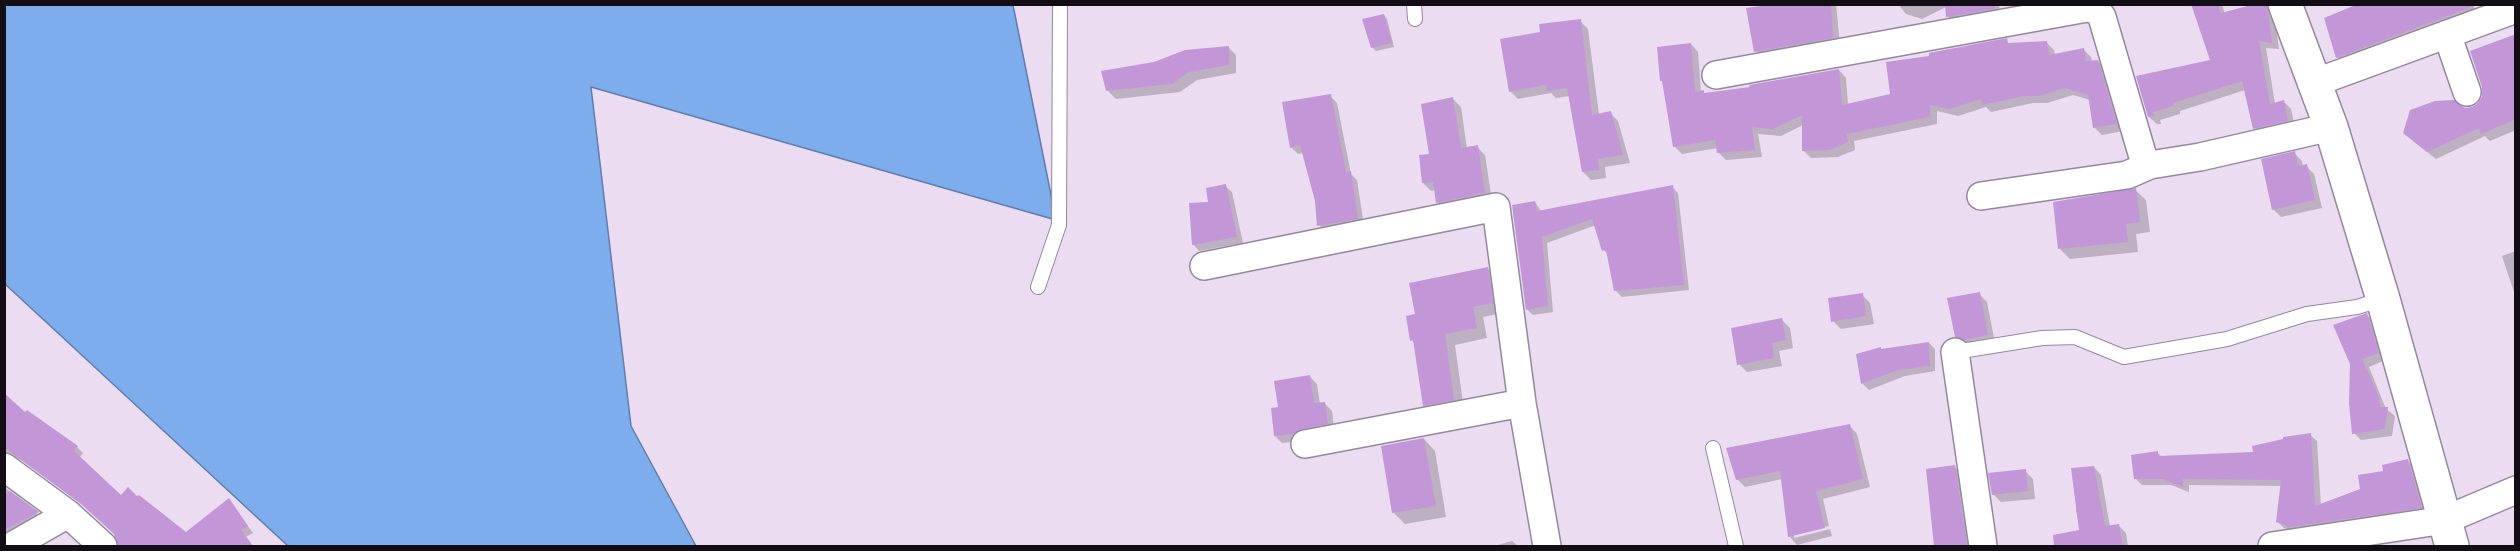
<!DOCTYPE html>
<html>
<head>
<meta charset="utf-8">
<style>
  body { margin:0 }
  #map { position:relative; width:2520px; height:551px; overflow:hidden; background:#ebdcf2; font-family:"Nunito Sans",sans-serif }
  canvas { display:block }
  .frame { position:absolute; inset:0; border:6px solid #130e15; pointer-events:none }
</style>
</head>
<body>
<div id="map">
<canvas width="2520" height="551"></canvas>
<div class="frame"></div>
</div>
<script>
const g = document.querySelector('canvas').getContext('2d');
g.lineJoin = 'round';
function fillPath(path, color) { g.fillStyle = color; g.fill(path, 'evenodd'); }
function strokePath(path, color, width, dash) { g.strokeStyle = color; g.lineWidth = width; g.lineCap = dash ? 'butt' : 'round'; g.setLineDash(dash || []); g.stroke(path); }
const water = new Path2D(`
  M4 5H1013L1056 220 591 87 631 426 696 546H288L5 284Z`);
fillPath(water, '#7eaded');
strokePath(water, '#5e7dac', 1.5);
fillPath(new Path2D(`
  M1788 4H1836L1840 45 1764 59 1756 51Z
  M1898 4H1999L2000 15 1955 23 1948 17 1946 7 1922 19 1906 14Z
  M2193 4H2222L2225 14 2261 4H2267L2274 11 2279 49 2266 48 2275 104 2283 101 2291 109 2295 128 2262 135 2255 128 2245 90 2180 111V114L2160 120 2161 124H2157L2149 117 2138 77 2212 61Z
  M2473 4 2477 17 2345 65 2337 57Z
  M1384 15 1387 19 1394 47 1376 51 1372 47Z
  M1580 21 1588 29 1599 115 1610 113 1618 121 1630 163 1605 167 1606 178 1591 180 1583 172 1570 96 1556 98 1551 93 1518 99 1510 91 1542 33Z
  M2516 34V130L2490 141 2485 136 2436 159 2413 141 2464 109 2473 108 2480 103Z
  M2046 42 2054 50 2055 55 2084 50 2091 57 2092 62 2098 61 2105 69 2123 131 2102 135 2095 128 2090 100 2073 95 2047 103H2033L1991 112 1986 107 1958 116 1937 111V124L1854 141 1855 150 1838 157 1811 158 1803 150V125L1781 136 1758 134 1762 157 1726 160 1719 153 1718 148 1682 154 1674 146 1664 83 1661 81 1691 44 1698 52 1701 92 1706 94 1751 88 1839 70 1846 78 1848 105 1891 96Z
  M1228 47 1236 55V73L1197 80 1180 92 1116 99 1108 91Z
  M1330 96 1337 103 1351 174 1357 180 1364 226 1326 232 1319 225 1317 201 1304 153 1298 154 1291 147Z
  M1453 99 1461 107 1467 149 1477 147 1485 155 1492 201 1445 210 1437 202 1435 190 1431 191 1423 183 1431 155Z
  M2294 153 2302 161 2303 167 2306 166 2314 174 2322 208 2281 217 2273 209Z
  M1225 186 1232 192 1243 243 1199 251 1193 244 1210 203Z
  M1672 187 1678 193 1689 290 1622 297 1616 291 1608 255 1604 250 1596 225 1547 243 1553 312 1533 315 1527 309 1535 202 1541 211Z
  M2135 190 2146 200 2150 232 2136 234 2138 252 2070 259 2060 249Z
  M2516 251V298L2502 256Z
  M1488 269 1498 280 1503 313 1483 317 1487 338 1455 345 1464 410 1436 416 1425 405 1414 343 1412 340 1417 315Z
  M1979 294 1987 302 1995 343 1964 344 1956 336Z
  M1862 295 1870 303 1874 324 1841 329 1833 321Z
  M2367 315 2374 322 2385 360 2369 367 2386 409 2395 416 2392 436 2361 440 2354 433 2351 364Z
  M1782 320 1790 328 1793 348 1779 351 1782 366 1747 372 1739 364Z
  M1929 343 1935 349V371L1905 376 1869 390 1863 384 1857 355Z
  M1310 377 1317 384 1320 404H1325L1332 411 1334 430 1300 441 1282 443 1275 436 1279 408Z
  M4 395 26 414 27 412 77 447 83 453 79 458 122 497 137 498 186 534 229 500 253 533 246 537 253 546H120L116 535 85 507 21 460 14 457 4 458Z
  M1850 426 1857 434 1870 487 1823 499 1829 526 1794 534V538L1830 529 1832 536 1797 545 1790 537 1782 479 1745 487 1737 479Z
  M2310 435 2317 441 2321 506 2361 490 2385 473 2408 461 2414 467 2427 514 2298 533 2284 528 2277 521 2281 486 2189 485V492L2171 485H2142L2135 478 2157 452 2162 457 2255 453Z
  M1424 439 1435 451 1446 517 1405 524 1394 513Z
  M1955 467 1963 475 1973 546H1935L1927 470Z
  M2094 467 2101 475 2110 527 2118 525 2126 533 2128 546H2083L2076 510Z
  M2025 471 2033 479 2035 499 2001 502 1993 494Z
  M4 487 44 519 5 544Z
  M1512 541 1518 546H1494Z`), '#0003');
fillPath(new Path2D(`
  M1776 4H1831L1833 38 1754 52 1746 8Z
  M1945 4H1994V9L1946 17Z
  M2191 4H2218L2221 13 2255 4H2267L2272 43 2259 41 2270 104 2284 100 2288 121 2253 129 2242 81 2173 103V106L2153 112 2154 116 2148 117 2136 76 2210 60Z
  M2358 4H2479L2336 58 2324 18Z
  M1384 14 1392 43 1371 48 1362 19Z
  M1581 19 1592 115 1611 111 1623 155 1598 159 1599 170 1582 172 1567 88 1547 91 1546 85 1509 92 1500 39 1540 32 1539 24Z
  M2516 34V119L2481 134 2479 128 2427 152 2403 133 2410 110 2435 101 2454 100 2465 108 2472 107 2478 103 2482 96V87L2470 51Z
  M2007 38 2008 43 2047 41 2049 55 2084 48 2086 61 2098 60 2117 124 2093 128 2088 95 2065 88 2039 96H2024L1982 105 1981 99 1950 109 1930 105V117L1847 134 1848 142 1830 150 1802 151V115L1773 129 1752 127 1755 150 1717 153 1715 140 1673 147 1662 81H1660L1657 47 1691 43 1695 92 1704 90V93L1750 87 1749 85 1839 69 1842 105 1890 94 1886 62 1929 56V53Z
  M1229 46V65L1189 72 1172 84 1106 91 1101 71 1154 62 1185 50Z
  M1331 94 1346 172 1351 171 1358 219 1317 226 1315 201 1300 145 1290 148 1282 102Z
  M1453 97 1461 148 1478 145 1485 193 1436 203 1433 182 1422 183 1419 155 1429 154 1421 104Z
  M2295 151 2298 166 2307 164 2315 200 2272 210 2261 159Z
  M1226 184 1237 237 1192 245 1189 203 1208 202 1206 188Z
  M1673 185 1684 285 1614 291 1606 250 1602 251 1592 219 1542 237 1548 306 1526 310 1512 205 1535 201 1537 211Z
  M2136 188 2140 222 2126 224 2128 242 2058 249 2053 202Z
  M1488 267 1493 303 1473 307 1477 328 1445 334 1454 400 1423 406 1413 340 1410 341 1406 316 1415 314 1409 283Z
  M1980 292 1988 335 1964 340 1955 337 1947 298Z
  M1863 293 1866 316 1831 322 1828 298Z
  M2367 313 2379 353 2362 359 2379 397 2380 407H2388L2385 429 2352 434 2349 403 2350 364 2333 325Z
  M1782 318 1786 340 1772 343 1774 358 1737 365 1731 328Z
  M1929 342 1930 366 1898 370 1861 384 1856 354 1881 347V349Z
  M1310 375 1314 403 1325 402 1328 424 1302 429 1293 434 1274 436 1271 408 1278 407 1274 381Z
  M4 393 25 412 27 410 78 446 74 451 121 495 128 487 137 496 139 495 186 532 229 498 248 526 241 530 253 546H118L114 534 79 502 4 447Z
  M1850 424 1863 479 1816 491 1825 528 1788 537 1780 471 1736 480 1726 448Z
  M2311 433 2315 506 2360 489 2358 475 2383 471 2382 465 2408 459 2422 508 2290 527 2276 522 2281 480 2183 479V487L2163 479H2134L2131 455 2158 451V456L2253 452 2252 446 2283 439V437Z
  M1424 438 1436 506 1392 513 1381 446Z
  M1955 465 1967 546H1934L1926 469Z
  M2094 466 2105 526 2119 524 2123 546H2054L2053 535 2079 530 2071 468Z
  M2026 469 2028 491 1992 495 1988 473Z
  M10 491 39 512 4 530V496Z`), '#c396d8');
const service = new Path2D(`
  M1414 4 1415 19
  M1038 287 1059 225 1060 4
  M1955 352 2042 338 2075 337 2124 357 2227 339 2307 314 2357 307 2383 299
  M1713 448 1736 546`);
const minor = new Path2D(`
  M2447 34 2467 92
  M1716 75 2087 8 2097 10 2102 17 2143 157 2150 165
  M2314 83 2516 9
  M1981 196 2127 175 2150 165 2200 157 2331 127
  M1204 266 1496 207 1522 403 1547 546
  M1955 352 1983 546
  M1305 444 1522 403
  M4 467 68 514 103 546
  M12 546 68 514
  M2272 546 2445 520 2516 490`);
const tertiary = new Path2D(`
  M2285 4 2331 127 2383 299 2452 546`);
strokePath(service, '#95889d', 16);
strokePath(minor, '#95889d', 30);
strokePath(tertiary, '#95889d', 36);
strokePath(service, '#fff', 14);
strokePath(minor, '#fff', 27);
strokePath(tertiary, '#fff', 33);
</script>
</body>
</html>
